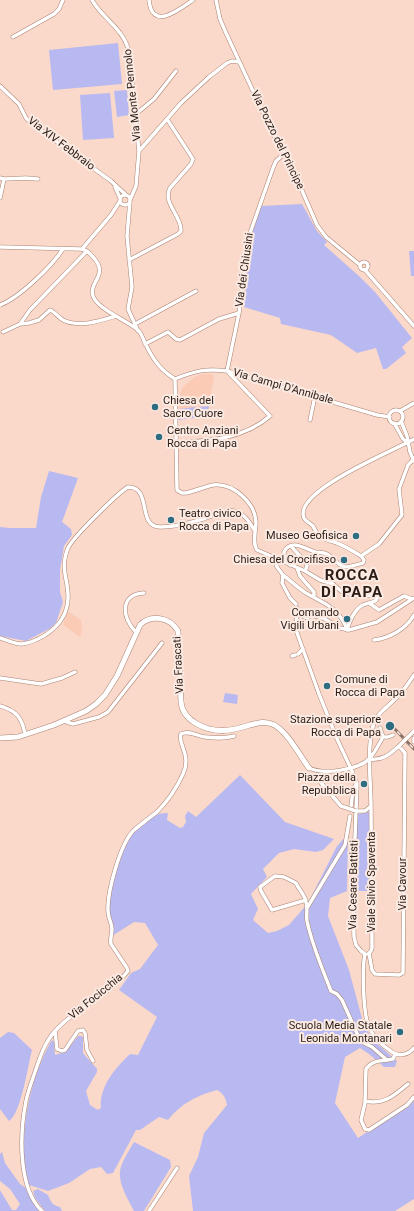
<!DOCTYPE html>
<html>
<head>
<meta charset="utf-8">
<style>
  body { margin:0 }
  canvas { display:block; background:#fad8ca }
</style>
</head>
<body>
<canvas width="414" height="1211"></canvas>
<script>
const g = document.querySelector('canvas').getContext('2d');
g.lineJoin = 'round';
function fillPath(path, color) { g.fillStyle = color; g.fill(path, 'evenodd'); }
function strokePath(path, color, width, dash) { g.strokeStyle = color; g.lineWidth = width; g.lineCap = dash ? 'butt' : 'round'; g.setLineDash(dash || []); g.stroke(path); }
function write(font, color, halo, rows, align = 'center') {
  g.font = font + ' Roboto,sans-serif'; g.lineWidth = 4; g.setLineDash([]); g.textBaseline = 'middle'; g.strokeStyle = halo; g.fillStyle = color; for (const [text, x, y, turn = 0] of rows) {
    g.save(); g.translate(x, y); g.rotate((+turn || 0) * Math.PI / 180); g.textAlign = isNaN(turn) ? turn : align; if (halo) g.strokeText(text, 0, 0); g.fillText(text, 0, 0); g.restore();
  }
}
fillPath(new Path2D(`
  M202 374H212L214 376 207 416 178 420 179 400 180 393 183 387 194 377Z
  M67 611 81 620 82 632 80 637 63 625Z`), '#fccbb6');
fillPath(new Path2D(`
  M118 43 122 84 53 90 49 50Z
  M127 90 129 115 117 117 114 91Z
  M110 93 114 138 83 140 80 95Z
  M302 204 317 231 327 242 324 245 360 277 375 292 412 338 402 347 406 353 386 369H383L376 348 357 353 331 335 281 324 280 318 244 307 250 240 261 206Z
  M409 251H414V276H411Z
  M209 406 207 416 178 420 179 409 195 407 196 409H199V407Z
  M49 471 78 478 62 522 71 529 72 535 64 546 60 570V592L63 602 56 623 49 629 26 641 0 636V527L10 528H36L41 497Z
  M225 693 238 695 237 704 223 702Z
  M240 775 285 822 334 839 323 850 316 852 294 849 279 853 263 869 267 877 251 894 258 909 253 920 268 933 277 931 289 925 308 903 337 846 348 834 347 891 330 898 328 916 349 970 364 1026 374 1041 397 1061 395 1067H384L369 1054 360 1048 345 1057 335 1103 358 1138 414 1101V1199L395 1211H193L189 1176 198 1157 204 1133 227 1105C226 1098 223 1093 217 1090 196 1096 182 1103 168 1120L159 1117 140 1130H136L113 1173 107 1174 101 1167 90 1169 69 1183 48 1191 29 1185C16 1141 29 1079 52 1040L54 1042 55 1055C68 1052 70 1046 78 1036H81L83 1037V1053L97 1069V1072L86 1091 90 1105 98 1110 101 1108C99 1087 115 1068 130 1054L138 1055 157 1017 119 990 131 973 140 969 158 945 145 923 134 922 112 936C111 929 109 922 109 915 110 890 117 855 132 835 135 830 141 826 146 823 155 816 156 813 168 813L167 820 180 828 183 827 186 822 185 816 188 811 196 817Z
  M369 812 371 813 369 891H356L357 815 358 814Z
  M8 1032 14 1033 32 1050C28 1065 21 1114 9 1121L0 1109V1038Z
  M134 1142 170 1160 171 1167 144 1211H134C127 1197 115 1179 122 1164 125 1156 130 1149 134 1142Z
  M2 1152 5 1163 20 1184 26 1188 30 1198 40 1211H0V1190L12 1210H16L20 1204 10 1189 0 1181V1154Z
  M38 1189 48 1195C51 1202 52 1205 60 1207L62 1211H45L35 1198 33 1191Z`), '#b9b9f1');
const street = new Path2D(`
  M92 0C103 19 124 29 129 52L139 151 136 186 130 200
  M149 0C152 32 180 9 193 0
  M216 0 220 19 226 33 273 134 287 156 317 225 326 237 360 265
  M13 37 54 14 59 9 63 0
  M0 86 19 104 26 118 31 123 111 181 125 194
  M136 114 154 99 176 71
  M139 151 181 103 209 77 227 63 232 61 239 62
  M0 178 4 179 0 198
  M4 179 26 178 38 179
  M115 187 120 198
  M120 200a5 5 0 1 1 10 0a5 5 0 1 1-10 0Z
  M130 201 127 236 132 287 128 309 138 331
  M0 247 81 249C86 250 90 253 93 257 110 275 88 282 93 296 98 310 129 321 139 331 142 335 144 341 146 345 153 359 160 370 175 379
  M82 249 111 215 120 201
  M129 260 178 234 181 231C182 216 162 203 170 188L191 164 193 159 167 119
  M360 266a4 4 0 1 1 8 0a4 4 0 1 1-8 0Z
  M365 270 414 326
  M0 305C19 298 52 266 63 249
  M20 324 29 323 39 320 50 310C55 312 58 317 63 320 79 328 100 321 116 316
  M135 324 196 291
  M3 332 20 324 30 310 87 251
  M145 344 168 332 176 339 180 340 219 319 239 313
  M227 371 239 313 249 236 273 168 276 161 285 153
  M175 379 177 490 182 493H186C195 491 204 487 213 485 233 483 255 502 256 522 256 530 252 543 257 550L305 571 320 580 333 584 342 592 357 596 378 595C377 605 368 601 361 606 354 611 349 622 347 630
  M175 379C195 371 206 368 227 371L377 415 390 417
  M389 417a7 7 0 1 1 14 0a7 7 0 1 1-14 0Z
  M400 411 414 403
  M310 420 315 396
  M401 421 407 436 410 452 414 461
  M394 423 403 439 408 443
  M176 443C209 441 244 439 270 416L228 372
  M291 546 306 563 307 566 305 571
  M361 556C353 551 345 546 337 543 331 541 324 540 320 536 316 533 315 530 313 526 310 523 306 522 304 518 292 491 396 450 414 439
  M275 559 277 567 283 575 282 583 290 598 296 604
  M290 565 284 555V552C291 538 305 549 315 552 319 553 323 552 327 554 334 558 337 565 345 567 347 567 361 564 363 563L364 560 361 556 379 544 402 515 399 489 408 465 413 460
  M297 568 300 576 314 592V597
  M283 575C291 581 298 588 306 593 325 604 338 607 347 629
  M369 603 379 610 404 596 412 599
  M297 608 296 630 319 694 338 741 352 771 357 784 353 891 354 937 356 945 361 951 365 954
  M297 614 307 618 311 615 323 618 340 628 349 630 377 622 414 598
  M136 632C122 619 119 594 144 593
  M0 638C7 640 14 644 21 644 27 644 33 641 38 639 54 631 67 618 68 599 69 579 59 570 68 548 73 537 118 493 128 487 153 487 136 528 161 527 175 527 190 523 203 519 211 516 219 513 227 511 231 510 237 511 241 514 247 517 251 525 255 531
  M374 640C390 638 406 629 414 615
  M298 654 303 649
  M292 656 295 655
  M0 678 41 684 62 678 75 672
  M0 706C17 711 22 718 25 734
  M64 721 73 724 99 717 108 712 162 643
  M380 728 383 737
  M414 738V742
  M309 768C324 775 359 770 370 758 375 752 379 744 383 737H388L393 735
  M351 807 353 790 356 784
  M356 811H365L371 806C371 784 365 735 377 717 383 709 392 703 399 695 405 689 409 682 414 675
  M306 900 272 910 261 891 260 887 275 876 284 877 296 883C299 890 305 895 306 902 308 908 306 915 307 921 312 945 322 968 331 991L337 994 342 1000 360 1040 364 1043 372 1047 387 1060 393 1059 395 1054
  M307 908 345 845 350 816
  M369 953 372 970 375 974 399 975 403 973 405 753 399 746C390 754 383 761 369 759
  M365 954C362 968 363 1014 369 1027 373 1037 383 1046 392 1052 399 1057 408 1055 414 1048
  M368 954 371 951 372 948 371 806
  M55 1031 57 1049 62 1051 65 1050 78 1031 83 1030 85 1033 87 1050 93 1061
  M387 1060C379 1061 371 1061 366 1069L365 1103 361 1120 365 1129 369 1130 407 1105 414 1097
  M365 1101C385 1105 393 1096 408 1084
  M42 1211C17 1187 20 1132 26 1101 28 1091 32 1081 35 1072 40 1057 45 1042 55 1031 75 1008 109 995 128 971L127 968 111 944C110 938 112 934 112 929 112 923 108 918 108 911 107 892 120 845 133 831 141 824 149 818 157 812 167 802 177 787 183 774 192 755 177 743 181 734 187 730 198 736 205 737 215 738 224 739 234 736
  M149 1211 177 1168`);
const secondary = new Path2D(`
  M0 738 18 737 54 725 86 711 96 704 105 695 117 676 140 625C151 614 170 617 178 631L181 702C182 713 188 719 197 724 215 734 231 731 250 725 258 723 264 721 272 724 286 729 300 756 309 768`);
strokePath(street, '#a98373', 4.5);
strokePath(secondary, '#a98373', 6);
strokePath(street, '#fff', 3.5);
strokePath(secondary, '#fff', 5);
const rail = new Path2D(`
  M391 725 414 749`);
strokePath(rail, '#8c746a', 3);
strokePath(rail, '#fbeae2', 1.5, [4.5]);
const streetBridge = new Path2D(`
  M399 746 414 731
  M316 777 341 806 356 811`);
strokePath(streetBridge, '#a98373', 4.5, []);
strokePath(streetBridge, '#fff', 3.5);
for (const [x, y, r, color] of [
  [155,407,4,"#2e6c82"],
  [159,437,4,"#2e6c82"],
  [171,520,4,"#2e6c82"],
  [356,536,4,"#2e6c82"],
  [344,560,4,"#2e6c82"],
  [347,619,4,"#2e6c82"],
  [327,686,4,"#2e6c82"],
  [390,726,5,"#2e6c82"],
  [364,784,4,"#2e6c82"],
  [400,1032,4,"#2e6c82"]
]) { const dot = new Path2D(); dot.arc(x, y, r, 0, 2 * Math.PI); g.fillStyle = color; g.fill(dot); strokePath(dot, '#fbeae2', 1.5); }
write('11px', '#2a1b15', '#fbeae2', [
  ["Via Monte Pennolo",133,95,-96],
  ["Via Pozzo del Principe",277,140,64],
  ["Via XIV Febbraio",61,144,37],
  ["Via dei Chiusini",245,270,-82],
  ["Via Campi D'Annibale",283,387,16],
  ["Via Frascati",179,665,-93],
  ["Viale Silvio Spaventa",372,882,-90],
  ["Via Cavour",403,884,-90],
  ["Via Cesare Battisti",354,885,-89],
  ["Via Focicchia",96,997,-39]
]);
write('11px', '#2a1b15', '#fbeae2', [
  ["Chiesa del",163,401,"left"],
  ["Sacro Cuore",163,414,"left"],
  ["Centro Anziani",167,431,"left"],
  ["Rocca di Papa",167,444,"left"],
  ["Teatro civico",179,514,"left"],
  ["Rocca di Papa",179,527,"left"],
  ["Museo Geofisica",348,536],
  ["Chiesa del Crocifisso",336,560],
  ["Comando",339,613],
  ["Vigili Urbani",339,626],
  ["Comune di",335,680,"left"],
  ["Rocca di Papa",335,693,"left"],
  ["Stazione superiore",381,720],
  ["Rocca di Papa",381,733],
  ["Piazza della",356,778],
  ["Repubblica",356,791],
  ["Scuola Media Statale",392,1026],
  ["Leonida Montanari",392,1039]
], 'right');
g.letterSpacing = '1px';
write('bold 15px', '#2a1b15', '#fbeae2', [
  ["ROCCA",352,576],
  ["DI PAPA",352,593]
]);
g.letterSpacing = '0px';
</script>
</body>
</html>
